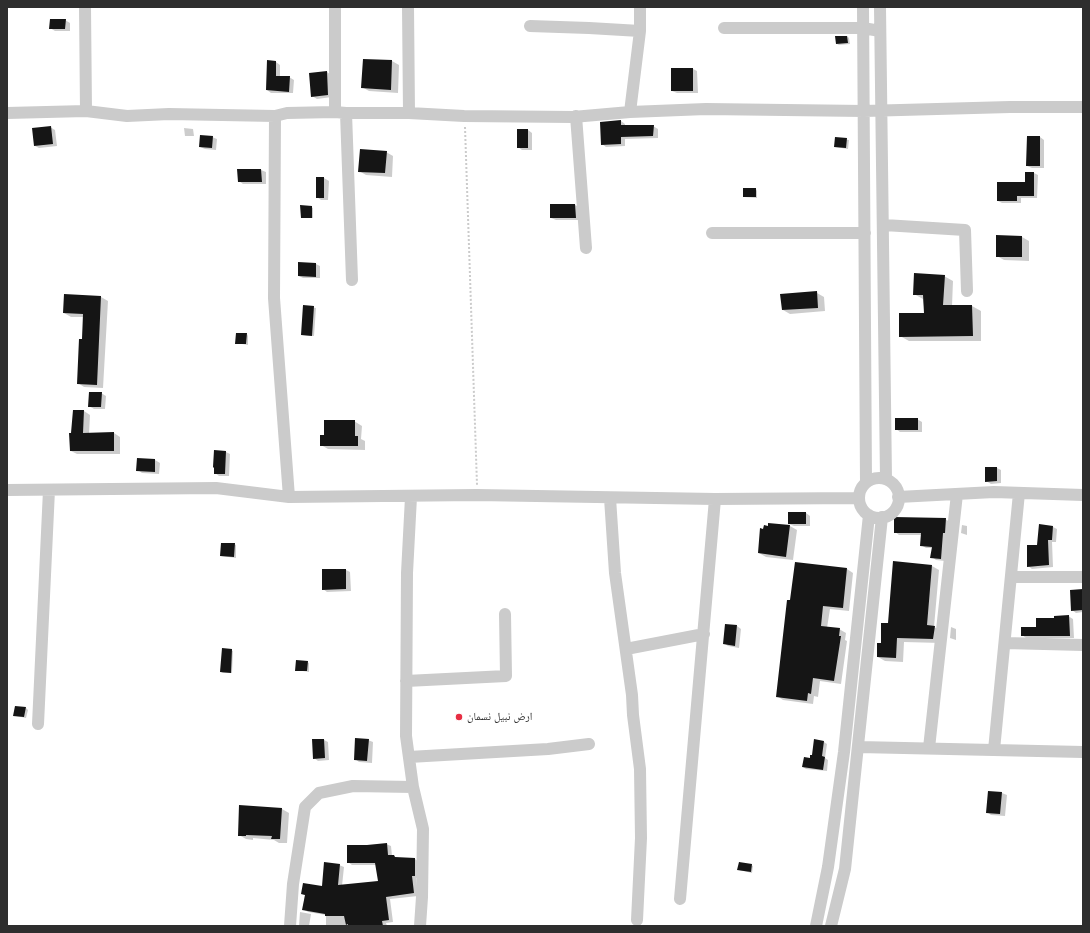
<!DOCTYPE html>
<html>
<head>
<meta charset="utf-8">
<style>
  body { margin:0 }
  #map { position:relative; width:1090px; height:933px; overflow:hidden; background:#fff; font-family:"Nunito Sans",sans-serif }
  canvas { display:block }
  .frame { position:absolute; inset:0; border:8px solid #2e2e2e; pointer-events:none }
</style>
</head>
<body>
<div id="map">
<canvas width="1090" height="933"></canvas>
<div class="frame"></div>
</div>
<script>
const g = document.querySelector('canvas').getContext('2d');
g.lineJoin = 'round';
function fillPath(path, color) { g.fillStyle = color; g.fill(path, 'evenodd'); }
function strokePath(path, color, width, dash) { g.strokeStyle = color; g.lineWidth = width; g.lineCap = dash ? 'butt' : 'round'; g.setLineDash(dash || []); g.stroke(path); }
function write(font, color, halo, rows, align = 'center') {
  g.font = font + ' "Nunito Sans","Noto Naskh Arabic",sans-serif'; g.lineWidth = 4; g.setLineDash([]); g.textBaseline = 'middle'; g.strokeStyle = halo; g.fillStyle = color; for (const [text, x, y, turn = 0] of rows) {
    g.save(); g.translate(x, y); g.rotate((+turn || 0) * Math.PI / 180); g.textAlign = isNaN(turn) ? turn : align; if (halo) g.strokeText(text, 0, 0); g.fillText(text, 0, 0); g.restore();
  }
}
fillPath(new Path2D(`
  M65 20 70 23V31H55L50 28Z
  M847 36 849 38 850 44 839 45 837 44Z
  M364 60 392 61 399 65 398 93 369 91 362 87Z
  M276 62 280 65V77H289L294 80 293 93H271L267 90Z
  M693 69 697 71 698 93H677L672 91Z
  M327 72 331 75 332 97 317 99 312 96Z
  M621 121 625 124V126H653L658 129V138L625 139V146L606 147 602 144Z
  M50 127 55 130 57 146 39 148 35 146Z
  M184 128 193 129 194 136H185Z
  M528 130 532 133V150H522L518 147Z
  M212 137 217 139 216 150 205 149 200 147Z
  M1040 137 1044 140V168H1032L1027 166Z
  M836 138 849 140 848 149 835 147Z
  M386 152 393 156 392 177 366 175 359 171Z
  M238 170H261L266 172V184H243L239 181Z
  M1034 173 1038 175 1037 198H1021V203H1002L998 201 1026 183Z
  M317 178H324L329 181 328 200H321L317 197Z
  M756 189 757 191V198L744 197Z
  M575 205 579 207 580 220H556L551 218Z
  M311 207 313 208V218L302 217Z
  M997 236 1022 237 1029 241V261L1004 260 997 256Z
  M299 264H316L320 266V278H303L299 276Z
  M944 276 953 281 952 306H972L981 311V341H909L900 336 925 314 923 299 914 294Z
  M817 293 824 297 825 311 790 314 783 310Z
  M65 295 101 297 108 301 103 388 84 387 78 383 84 317H71L64 313Z
  M304 306 316 308 314 336 302 335Z
  M247 334 248 336V345L236 343Z
  M101 393 106 396 105 409H94L89 406Z
  M84 411 90 415 89 434 114 433 120 437V454H77L71 451 72 434Z
  M917 419 922 422V432H900L896 429Z
  M354 421 362 426 361 439 365 441V450L328 449 321 445 325 436Z
  M215 451 226 452 230 454 229 476H219L215 473Z
  M138 459 155 460 160 463 159 474 142 473 138 470Z
  M997 468 1001 470V483L991 484 986 481Z
  M806 513 810 516V526H794L789 524Z
  M945 519 950 522 945 561 936 560 932 557V548H926L921 545 922 535H899L895 532Z
  M769 524 790 526 797 530 793 560 766 557 759 553 764 530 769 527Z
  M962 525 967 526V535L961 533Z
  M1053 527 1057 529 1056 542H1052L1053 567 1032 569 1028 566 1038 546Z
  M234 544 236 545V558L221 556Z
  M932 566 939 570 934 627 942 631 941 643 904 642 903 662 885 661 878 657 889 624Z
  M847 569 853 573 849 611 830 609 827 628 839 629 846 633 845 640 847 641 841 684 820 681 818 697 814 696 813 704 783 700 777 696 791 601Z
  M346 570 350 572 351 591 327 592 323 589Z
  M1083 590V612L1076 613 1072 610Z
  M1068 616 1073 619 1074 638H1026L1022 635 1055 619Z
  M737 626 741 629 739 648 728 646 724 643Z
  M951 627 956 629V640L950 638Z
  M231 650 233 651 232 673H223L221 672Z
  M307 662 309 663V672L296 670Z
  M26 708 28 710 26 718 16 716Z
  M324 740 328 742 329 760 318 761 314 758Z
  M368 740 373 742 372 763 359 762 355 759Z
  M815 741 824 742 827 744 825 758 828 760 827 771 806 769 803 767 813 756Z
  M989 792 1002 793 1007 795 1005 816 991 815 987 812Z
  M282 809 289 813 287 843H279L274 840 253 838V840L246 839 239 835Z
  M386 844 391 846 392 856 398 858 415 859 419 862V878H416L418 896 390 899 393 922 386 923 387 926H326V915L308 912 303 909 305 895 302 894 323 887 339 865 344 867 342 886 379 882 377 865H352L348 862Z
  M751 865 753 866 752 873 739 870Z
  M300 912 311 914 309 926H299Z`), '#0003');
fillPath(new Path2D(`
  M50 19H66L65 29H49Z
  M835 36H847L848 43 836 44Z
  M363 59 392 60 391 90 361 88Z
  M267 60 276 61V76H290L289 92 266 90Z
  M671 68H693V91H671Z
  M327 71 328 95 311 97 309 73Z
  M621 120V125H654L653 136 621 137V144L601 145 600 122Z
  M51 126 53 144 34 146 32 128Z
  M517 129H528V148H517Z
  M200 135 213 136 212 148 199 147Z
  M1027 136H1040V166H1026Z
  M835 137 847 138 846 148 834 147Z
  M360 149 387 151 385 173 358 172Z
  M237 169H261L262 182H238Z
  M1025 172H1034V196H1017V201H997V182H1025Z
  M316 177H324V198H316Z
  M743 188H756V197H743Z
  M550 204H575L576 218H550Z
  M300 205 312 206V218H301Z
  M996 235 1022 236V257H996Z
  M298 262 316 263V277L298 276Z
  M914 273 945 275 943 305H972L973 336 899 337V313H924L923 295H913Z
  M817 291 818 308 782 310 780 294Z
  M64 294 101 296 97 385 77 384 79 339H82L83 314 63 313Z
  M303 305 314 306 312 336 301 335Z
  M236 333H247L246 344H235Z
  M89 392H102L101 407H88Z
  M73 410H84L83 433 114 432V451H70L69 433H71Z
  M895 418H918V430H895Z
  M324 420H355V436H358V446H320V435H324Z
  M214 450 226 451 225 474H214V468L213 467Z
  M137 458 155 459V472L136 471Z
  M985 467H997V481L985 482Z
  M788 512H806V524H788Z
  M894 517 946 518 945 533H943L941 559 930 558 932 547 920 546 921 533H894Z
  M768 523 790 525 786 557 758 553 760 528 763 529 764 525 768 526Z
  M1039 524 1053 526 1052 540H1048L1049 565 1027 567V545H1037Z
  M221 543H235L234 557 220 556Z
  M893 561 932 565 927 625 935 626 933 639 897 638 896 658 877 657V643H881V623H888Z
  M795 562 847 568 843 608 823 606 821 626 840 628 839 636H841L834 681 813 678 811 694 808 693 807 701 776 697 787 600H790Z
  M322 569H346V589L322 590Z
  M1083 589V610L1071 611 1070 590Z
  M1069 615 1070 636H1021V627H1036V618H1054V616Z
  M725 624 737 625 735 646 723 644Z
  M222 648 232 649 231 673 220 672Z
  M296 660 308 661 307 671H295Z
  M15 706 26 707 24 717 13 716Z
  M355 738 369 739 367 761 354 760Z
  M312 739H324L325 758 313 759Z
  M814 739 824 741 822 756 825 757 823 770 802 767 804 757 810 758V755H812Z
  M988 791 1002 792 1000 814 986 813Z
  M239 805 282 808 280 839H271L272 836 246 835V836H238Z
  M387 843 388 855H394L395 857 415 858V876H412L414 893 386 897 389 920 382 921 383 926H348V924L346 925 344 916H325V914L302 910 305 895 301 894 303 883 322 886 324 862 340 864 338 885 378 881 375 863H347V845H367Z
  M739 862 752 864 751 872 737 870Z`), '#151515');
strokePath(new Path2D(`
  M465 127 477 485`), '#cbcbcb', 2, [2, 2]);
strokePath(new Path2D(`
  M85 7 86 111
  M335 7V112
  M408 7 409 113
  M863 7 866 482
  M880 7 886 479
  M530 26 589 28 640 31
  M724 28H863L880 31
  M630 112 640 31V7
  M7 113 86 111 127 116 169 114 275 116 287 113 335 112 346 113H409L464 116 573 117 630 112 706 109 864 111 1010 107H1083
  M346 113 352 280
  M275 116 274 298 289 497
  M576 116 586 248
  M884 225 965 230 967 291
  M712 233H865
  M859 498a20 20 0 1 1 40 0a20 20 0 1 1-40 0Z
  M7 490 216 488 289 497 477 495 715 499 859 498
  M411 497 407 573 406 736 413 787 423 829 422 897 420 926
  M898 497 994 492 1083 495
  M610 498 615 573 632 695 633 715 640 769 641 838 637 920
  M1012 577H1083
  M1005 643 1083 645
  M626 649 704 634
  M406 681 506 676 505 614
  M38 724 49 490
  M859 747 1083 752
  M929 748 957 494
  M994 750 1019 493
  M409 757 548 749 589 744
  M680 899 715 499
  M290 926 293 884 305 807 319 793 353 786 413 787
  M816 926 828 867 844 752 869 515
  M831 926 845 869 882 517`), '#cbcbcb', 12);
for (const [x, y, r, color] of [
  [459,717,4,"#e72e43"]
]) { const dot = new Path2D(); dot.arc(x, y, r, 0, 2 * Math.PI); g.fillStyle = color; g.fill(dot); strokePath(dot, '#fff', 1.5); }
write('11px', '#2e2e2e', '#fff', [
  ["ارض نبيل نسمان",467,717]
], 'left');
</script>
</body>
</html>
